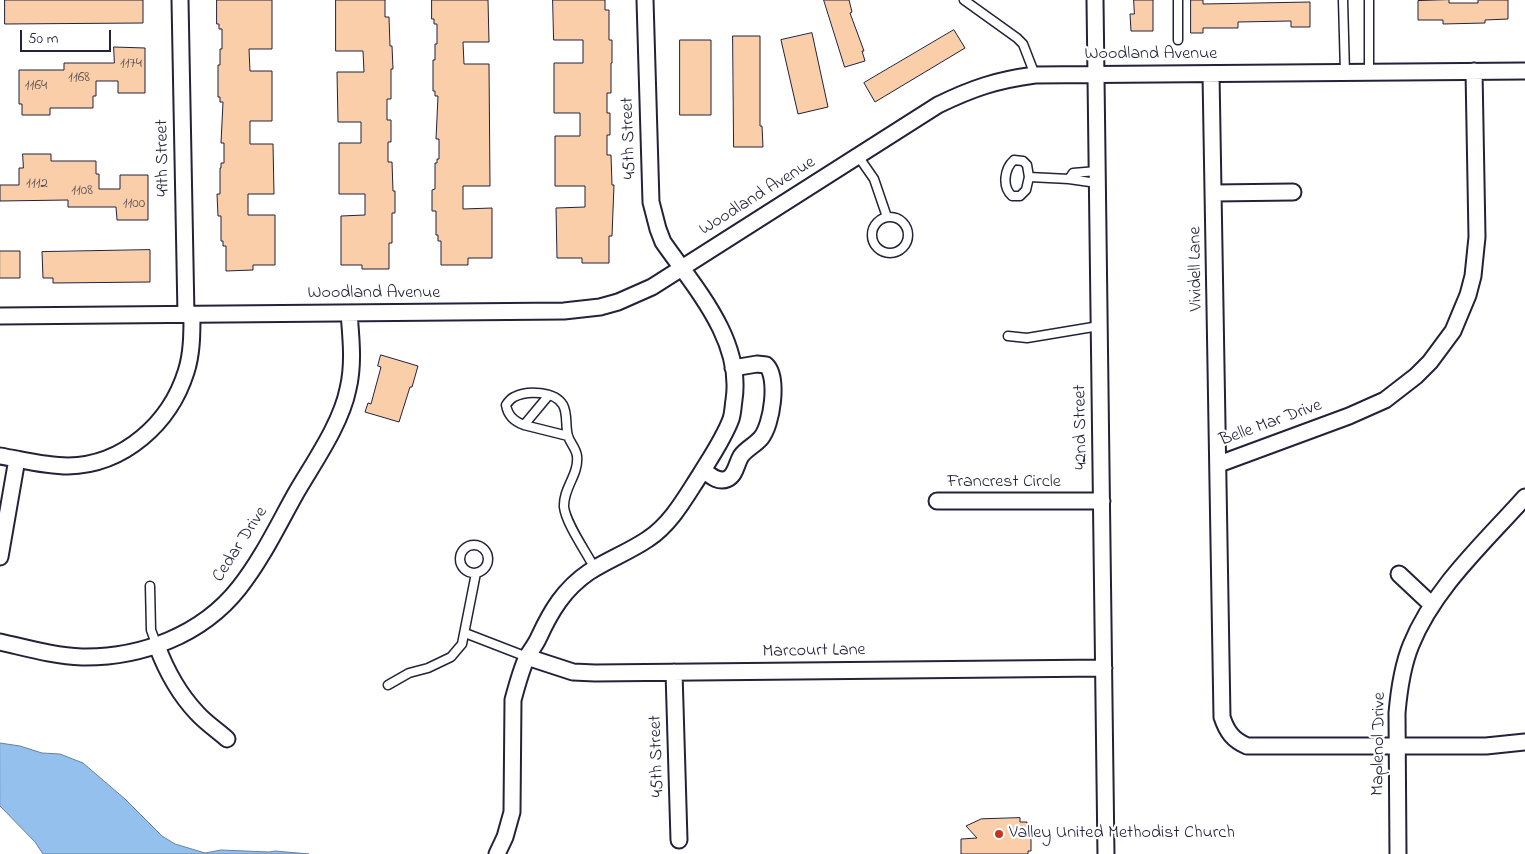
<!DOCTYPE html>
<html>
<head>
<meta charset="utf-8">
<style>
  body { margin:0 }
  #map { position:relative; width:1525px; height:854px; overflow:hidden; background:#fff; font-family:"Indie Flower",sans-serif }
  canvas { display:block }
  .scale { position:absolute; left:20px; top:30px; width:91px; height:22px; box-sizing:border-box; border:2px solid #22223b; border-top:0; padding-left:6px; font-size:15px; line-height:18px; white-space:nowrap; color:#22223b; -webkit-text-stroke:4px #fff; paint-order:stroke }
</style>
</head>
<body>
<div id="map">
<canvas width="1525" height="854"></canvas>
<div class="scale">50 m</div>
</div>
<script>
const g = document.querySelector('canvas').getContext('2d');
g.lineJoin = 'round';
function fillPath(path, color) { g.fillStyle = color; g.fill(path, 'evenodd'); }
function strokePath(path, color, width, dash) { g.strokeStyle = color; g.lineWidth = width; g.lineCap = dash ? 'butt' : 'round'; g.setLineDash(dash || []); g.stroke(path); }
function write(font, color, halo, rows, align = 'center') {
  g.font = font + ' "Indie Flower",sans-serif'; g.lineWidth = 4.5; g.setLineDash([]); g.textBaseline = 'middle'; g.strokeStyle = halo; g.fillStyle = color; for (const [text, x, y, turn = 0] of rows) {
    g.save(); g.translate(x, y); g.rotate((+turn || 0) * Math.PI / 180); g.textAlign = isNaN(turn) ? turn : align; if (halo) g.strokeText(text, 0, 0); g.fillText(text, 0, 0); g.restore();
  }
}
const water = new Path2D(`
  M0 743 20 746 42 753 60 754 83 763 125 799 162 836 175 844 205 853 221 850 269 852 275 851 309 854H43L35 842 0 806Z`);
fillPath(water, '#93c0ed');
strokePath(water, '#6681a6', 1);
const building = new Path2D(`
  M5 0H143V23L5 24Z
  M217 0H272V49H249L250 71H272V121H250V144H273L274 194H248V215H275V265H253V270L226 271V246H223V241H221V216H218L217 194H220V168H221V163H224V143H221L223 102H220V97H218V65H220V49H222V29H219V24H217Z
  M336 0H385V17H389L390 46H392L393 69H391V99H387V120H391V142H388V162H392L393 191H395V213H392V243H389V269H362V265H341V216L365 215V194H339V143H361V122H338L337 72H364L363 51H336Z
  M432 0H488L489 42H463L464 64H489L490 186H463V209L492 208V258H468V265H441V241H438V235H436V211H432V190L435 189V163H437V159H439V139H436L438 96H435V91H433V60H435V44H437V24H434V19H432Z
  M553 0H605V10H609V40H612V63H611V93H607V113H610V135H607V155H611L612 185H614L612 236H609V263H582V258H557L556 208 585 207V186H555V136H580V113H554V63H583V40H554Z
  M824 0H849L852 12 850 13 864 51H862L865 61 845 67Z
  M1134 0H1153V31H1131L1130 14H1134Z
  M1191 0H1203V4L1310 2V27H1291V21L1238 22V28H1203V33H1191Z
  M1449 0V3H1478V0H1508V19L1485 20V23L1443 24V20H1418V1Z
  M954 30 965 48 875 102 864 83Z
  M812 33 828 107 798 114 781 40Z
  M733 36H760V126H762L763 147H734Z
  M680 40H711V115H680Z
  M114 47 145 48V93H118V81H96V96H93V108H50V115H22V104H19V70H64V63H114Z
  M23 154H51V161H96V174H99V189H120V175H148V220H117L116 207H68V200L0 201V185H19V168H23Z
  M150 250V282L53 283V278H43L42 252Z
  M0 251H20V278H0Z
  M381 355 418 366 412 387H410L399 422 365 412 368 403 371 404 381 367 378 366Z
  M1020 818V822H1027V837H1031V851H1028V854H961V839L977 838 966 826 981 819Z`);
fillPath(building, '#f9cea8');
strokePath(building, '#22223b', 1);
const lane = new Path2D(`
  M964 0 1017 38 1023 44 1035 75
  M1178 0V40
  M1343 0 1345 73
  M1369 0V72
  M858 156 874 179 887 217
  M1029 177 1027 165 1023 161 1014 160C1004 169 1002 187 1012 196H1020L1026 190 1029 177 1069 179 1097 183
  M1069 179 1073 173 1097 171
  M872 235a18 18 0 1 1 36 0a18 18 0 1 1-36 0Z
  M1008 336 1027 338 1099 326
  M549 395 524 425 568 436
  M524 425C514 421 508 416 506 405 508 402 510 399 514 397 527 390 555 391 563 405 568 414 565 426 568 436 570 443 576 448 577 456 579 475 563 488 564 507 566 524 587 553 595 569
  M460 559a14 14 0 1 1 28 0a14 14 0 1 1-28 0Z
  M150 586 151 630 157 646
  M465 633 527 657
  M388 685 409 673 428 668 451 657 462 644 476 573`);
const street = new Path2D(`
  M180 0 186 315
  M1095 0 1106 854
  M1211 74 1222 717C1227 732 1233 740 1247 746H1486L1525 742
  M1214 193 1293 192
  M0 316 564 311 600 307 618 302 652 287 938 105C973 88 997 80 1035 75L1525 71
  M0 456C23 460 45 466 68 466 124 465 170 423 186 372 192 354 192 333 192 315
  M1219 464 1349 416 1385 400 1416 376 1430 362 1453 331 1468 295 1473 276 1477 237 1474 71
  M703 470C710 475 718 483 727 479 736 475 736 464 741 456 746 449 755 445 761 438 772 425 779 377 766 365L757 364 733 368
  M937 501H1102
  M0 557 17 459
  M1399 574 1432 605
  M0 642C27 648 54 656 82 657 141 658 202 635 239 588 262 559 278 525 296 493 314 462 341 424 348 389 354 364 351 338 349 313
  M157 646C166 670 179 694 197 713 206 723 217 730 227 739
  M527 657 573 672 595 673 1104 668
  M674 672 679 840
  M497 854 505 837 512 812 513 700C517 685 521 670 527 657 531 650 536 644 539 637 551 611 564 589 589 572 607 560 629 552 648 539 671 524 685 498 700 475 711 457 724 438 731 419 733 413 733 406 734 400 743 340 695 288 663 242L658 229 651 202 645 0
  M1398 854 1397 713C1399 690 1402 667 1411 645 1434 588 1484 543 1525 497`);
strokePath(lane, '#22223b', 11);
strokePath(street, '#22223b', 19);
strokePath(lane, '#fff', 8);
strokePath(street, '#fff', 15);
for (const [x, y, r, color] of [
  [999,834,5,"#c8321e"]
]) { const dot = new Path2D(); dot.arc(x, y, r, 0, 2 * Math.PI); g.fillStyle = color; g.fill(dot); strokePath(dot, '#fff', 2); }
write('15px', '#584d56', null, [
  ["1174",131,65],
  ["1168",79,79],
  ["1164",36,87],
  ["1112",37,185],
  ["1108",82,192],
  ["1100",134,205]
]);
write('18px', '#22223b', '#fff', [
  ["Woodland Avenue",1151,55],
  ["45th Street",630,138,-92],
  ["49th Street",164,158,-91],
  ["Woodland Avenue",758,197,-32],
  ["Vividell Lane",1197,269,-91],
  ["Woodland Avenue",374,294],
  ["Belle Mar Drive",1271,424,-20],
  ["42nd Street",1082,427,-91],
  ["Francrest Circle",1004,483],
  ["Cedar Drive",241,545,-57],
  ["Marcourt Lane",814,652,-1],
  ["Maplenol Drive",1380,744,-89],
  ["45th Street",658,756,-92]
]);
write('18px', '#22223b', '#fff', [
  ["Valley United Methodist Church",1009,834]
], 'left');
</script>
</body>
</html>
